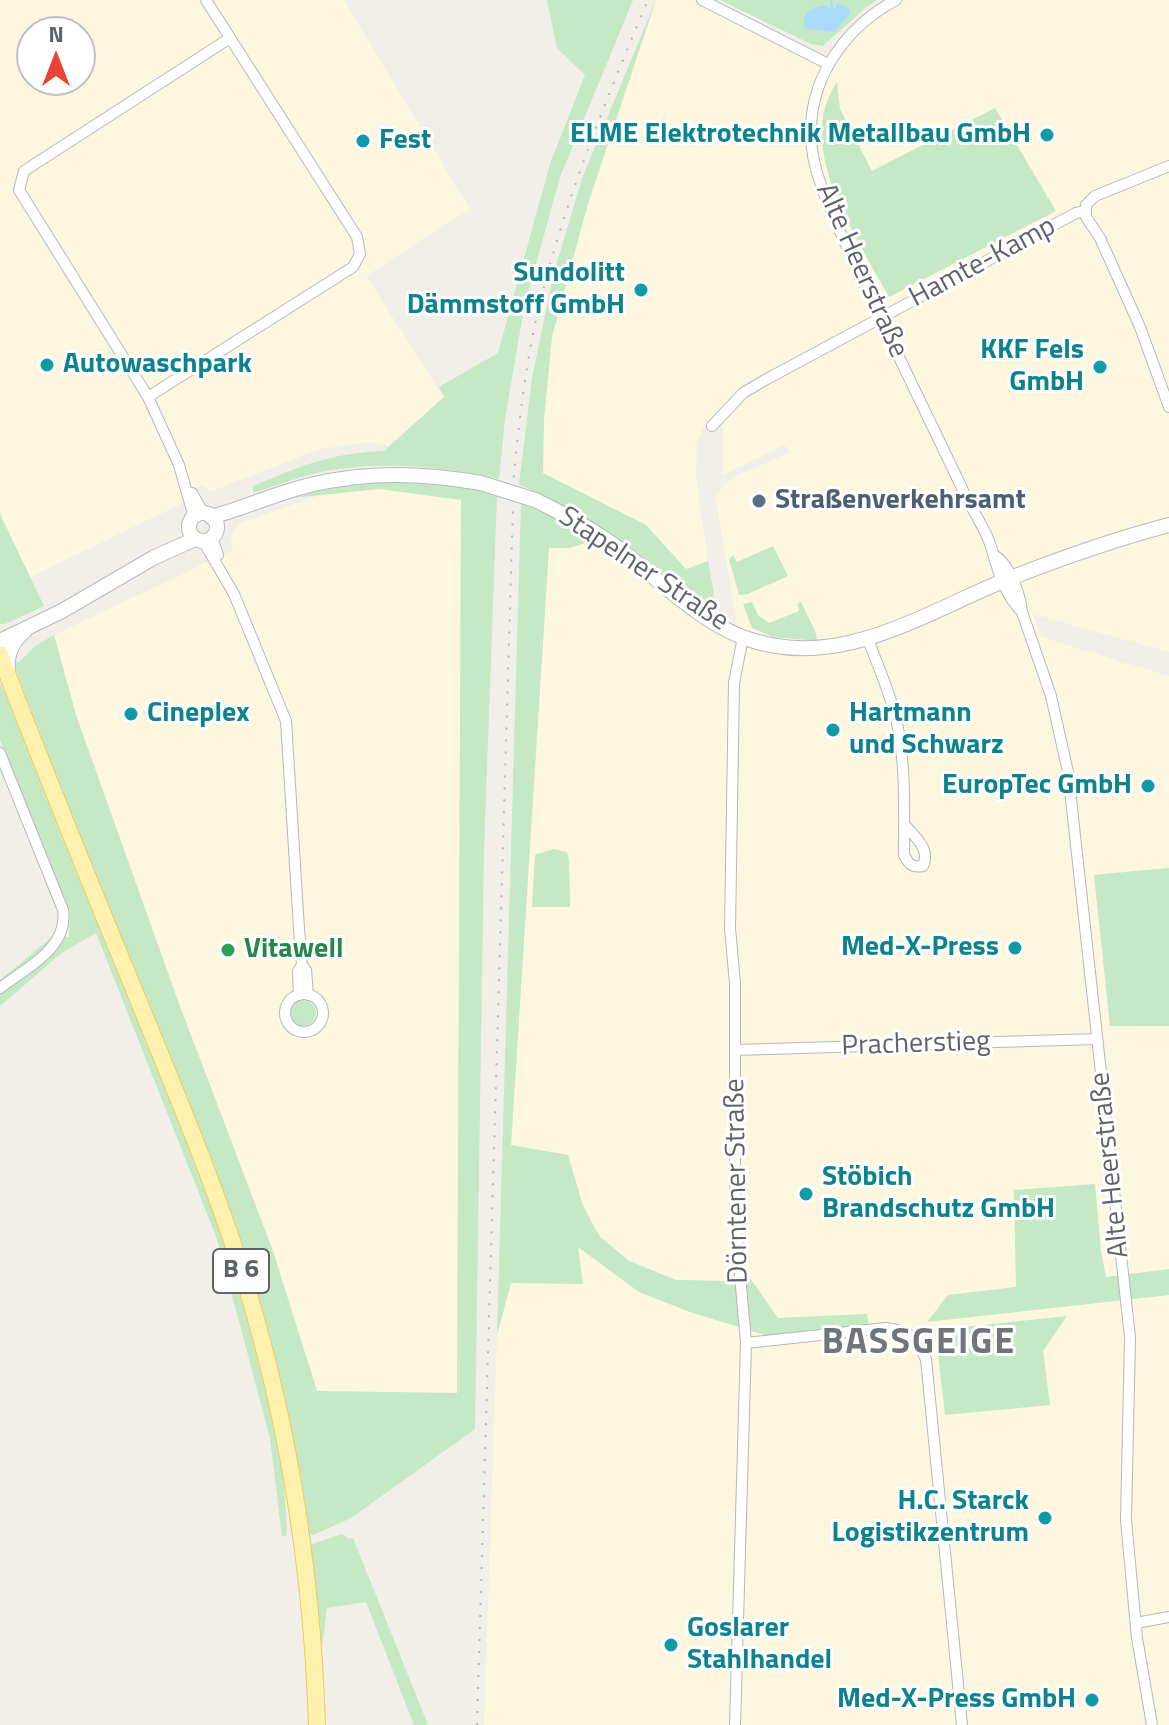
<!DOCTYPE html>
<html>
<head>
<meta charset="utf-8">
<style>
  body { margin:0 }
  #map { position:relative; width:1169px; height:1725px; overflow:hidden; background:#f1efe8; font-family:"Titillium Web",sans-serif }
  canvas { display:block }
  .north { position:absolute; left:16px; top:16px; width:80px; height:80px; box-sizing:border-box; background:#fff; border:2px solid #bfc1c3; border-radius:50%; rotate:0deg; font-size:22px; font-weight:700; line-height:32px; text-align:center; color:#5f6368 }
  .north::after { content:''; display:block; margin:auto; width:28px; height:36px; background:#ea4335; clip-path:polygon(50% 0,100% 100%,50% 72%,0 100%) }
</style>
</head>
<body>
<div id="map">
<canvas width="1169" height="1725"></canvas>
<div class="north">N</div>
</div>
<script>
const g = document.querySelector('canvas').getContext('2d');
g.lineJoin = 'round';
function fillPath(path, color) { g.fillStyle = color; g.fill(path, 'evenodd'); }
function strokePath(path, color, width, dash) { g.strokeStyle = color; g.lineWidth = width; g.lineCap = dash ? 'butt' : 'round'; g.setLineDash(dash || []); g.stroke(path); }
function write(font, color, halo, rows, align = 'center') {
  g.font = font + ' "Titillium Web",sans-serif'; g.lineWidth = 6; g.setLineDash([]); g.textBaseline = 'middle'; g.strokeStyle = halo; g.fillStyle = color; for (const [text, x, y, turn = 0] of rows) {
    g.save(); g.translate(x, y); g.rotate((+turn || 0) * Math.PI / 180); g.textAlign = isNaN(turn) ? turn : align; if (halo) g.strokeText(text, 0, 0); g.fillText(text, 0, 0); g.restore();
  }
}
fillPath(new Path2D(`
  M0 0H344L470 209 366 276 444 397 388 446 369 442 320 449 212 491 202 485 180 493 183 503 30 577 0 514ZM32 32H80V80H32Z
  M656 0H693L821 63 841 38 871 8 888 0H1169V652L1032 614 1041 637 1169 676V868L1094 875 1110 1026H1169V1269L1106 1277 1101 1252 1017 1259 1016 1287 948 1295 928 1322 1169 1295V1725H484L497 1335 511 1283 582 1284 578 1246 639 1292 690 1312 768 1336 866 1314 778 1318 729 1281 676 1280 629 1260 600 1237 583 1206 568 1155 511 1146 549 547 569 548 595 540 731 638 737 623 715 496 733 477 791 452 784 445 723 475V427L706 420 697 445 696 477 708 561 686 569 646 525 543 473 544 419 552 337 587 207Z
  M379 489 461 499 457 1393 317 1391 273 1251 178 1001 76 715 54 635 233 550 230 535 240 523 324 494Z`), '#fef7e0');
fillPath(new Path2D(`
  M547 0H633L560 177 524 308 505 419 499 479C443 466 382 461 325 471 301 476 276 486 253 493V486L256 485C302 465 333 453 384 451L444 397 439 387 498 353 550 164 585 75 557 48Z
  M656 0 587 207 552 337 544 419 543 473 646 525 686 569 708 561 718 616 625 544 530 489 519 485 532 378 554 272 583 176Z
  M720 0H877L864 9 823 46 811 44Z
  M837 82 840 109 872 171 995 108 1056 211 889 297C858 238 792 147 837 82Z
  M380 480C420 481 459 483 497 495L484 850 475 1429 351 1518 313 1535 306 1532 281 1398 111 919 16 671 15 661 19 662 34 647 54 635 76 715 178 1001 273 1251 317 1391 457 1393 461 500 379 489 293 498 328 488Z
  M521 503 567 521 595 540 569 548H549L511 1145 568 1155 583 1206 600 1237 629 1261 676 1280 729 1281 745 1271 778 1318 867 1314 869 1325 768 1336 690 1312 639 1292 578 1247 583 1284 511 1283 497 1335Z
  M0 514 44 606 5 624H0Z
  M773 546 788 576 748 594 739 595 729 559 733 555 737 562Z
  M752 602 758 615 769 623 799 611 797 604 801 602 816 633 817 641 773 637 752 628 743 604Z
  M0 683 22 730 146 1033 232 1257 249 1313 283 1461 287 1535 282 1537 270 1438 217 1239 96 933 63 952 0 1006V980L53 936 69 937 70 914 0 740Z
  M553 849 567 852 569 859 570 907H532L535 855Z
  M1169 868V1026H1110L1094 875Z
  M290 1013a13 13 0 1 1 26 0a13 13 0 1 1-26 0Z
  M1095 1184 1101 1251 1106 1277 1169 1269V1295L927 1322 948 1295 1016 1287 1014 1190Z
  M1067 1316 1043 1351 1050 1405 945 1415 935 1330Z
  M342 1534 348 1539 353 1538 428 1725H414L366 1602 327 1608 322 1647 310 1545Z`), '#c5e8c5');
fillPath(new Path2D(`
  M839 3 849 9 850 13 834 32 805 28C801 10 813 8 827 5L828 9 836 8V4Z`), '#aadaff');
strokePath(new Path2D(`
  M831 0 832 9`), '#aadaff', 2);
const street = new Path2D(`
  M702 0 828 64
  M896 0C849 25 814 71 811 125 810 145 814 166 821 185 831 215 846 245 860 274 894 349 932 424 967 499 976 516 989 535 993 554 999 574 1006 596 1022 612
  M1169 166 1095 196 1086 205V217L1100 238 1140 327 1169 407
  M148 397 353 267 360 254 357 237 206 0
  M712 426 743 393 765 380 1076 213 1086 211
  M192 493 204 514
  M194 517 179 465 148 397 19 190 24 171 230 38
  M212 538 218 555
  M203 541 234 594 286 721 299 929 302 965 306 970 308 995
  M994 555C1010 564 1020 594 1022 612L1051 696 1068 772 1130 1337 1126 1520 1137 1638 1152 1725
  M868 639C878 667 891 694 897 723 906 766 904 812 904 855 909 865 913 868 923 866 931 849 915 837 904 824
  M0 753 63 910C69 948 26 968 0 988
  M285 1013a19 19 0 1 1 38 0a19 19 0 1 1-38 0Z
  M299 995 298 971 302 965
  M735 1050 1097 1039
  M746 1343 886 1328C912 1331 914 1336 926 1359L962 1725
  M1136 1623 1169 1617
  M735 1725 746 1343 735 1218V984L730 928 734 683 743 637`);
const secondary = new Path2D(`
  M535 500C564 514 593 529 619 549 659 579 695 618 742 637 839 674 926 611 1013 577 1064 557 1116 539 1169 525
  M189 527a14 14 0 1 1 28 0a14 14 0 1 1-28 0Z
  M211 517C245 508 276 493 310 485 368 471 423 473 481 483
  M0 641 62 611 153 558 195 539
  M8 673C6 656 11 642 25 631`);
const primary = new Path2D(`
  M0 655C44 770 90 883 137 997 172 1083 208 1168 237 1256 286 1407 312 1567 317 1725`);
strokePath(street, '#b5b8bc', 12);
strokePath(secondary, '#b6babf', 16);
strokePath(primary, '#f2c960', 18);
strokePath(street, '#fff', 10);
strokePath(secondary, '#fff', 14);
strokePath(primary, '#fff2af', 16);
strokePath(new Path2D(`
  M477 1725 514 472C520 414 527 354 541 298 567 195 607 97 648 0`), '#b6b7b8', 2, [2, 10]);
const secondaryBridge = new Path2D(`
  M481 483 535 500`);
strokePath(secondaryBridge, '#b6babf', 16, []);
strokePath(secondaryBridge, '#fff', 14);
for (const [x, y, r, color] of [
  [1047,135,8,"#0f9aa8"],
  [363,141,8,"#0f9aa8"],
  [641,290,8,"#0f9aa8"],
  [47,365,8,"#0f9aa8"],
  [1100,367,8,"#0f9aa8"],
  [759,501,8,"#5c6f8a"],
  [131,714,8,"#0f9aa8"],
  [833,730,8,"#0f9aa8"],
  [1148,786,8,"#0f9aa8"],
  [1015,948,8,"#0f9aa8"],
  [228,950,8,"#2e9e5b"],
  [806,1194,8,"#0f9aa8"],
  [1045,1518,8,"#0f9aa8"],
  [671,1645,8,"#0f9aa8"],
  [1092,1700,8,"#0f9aa8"]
]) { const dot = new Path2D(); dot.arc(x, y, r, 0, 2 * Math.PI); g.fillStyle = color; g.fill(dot); strokePath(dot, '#fff', 3); }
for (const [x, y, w] of [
  [241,1271,56]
]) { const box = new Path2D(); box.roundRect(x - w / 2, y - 22, w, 44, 6); g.fillStyle = '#fff'; g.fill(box); strokePath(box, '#5f6368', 2); }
write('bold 26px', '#5f6368', null, [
  ["B 6",241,1271]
]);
write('bold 28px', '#0d838f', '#fff', [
  ["ELME Elektrotechnik Metallbau GmbH",1031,135],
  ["Fest",379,141,"left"],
  ["Sundolitt",625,274],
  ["Dämmstoff GmbH",625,306],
  ["KKF Fels",1084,351],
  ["GmbH",1084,383],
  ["Autowaschpark",63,365,"left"],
  ["Cineplex",147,714,"left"],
  ["Hartmann",849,714,"left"],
  ["und Schwarz",849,746,"left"],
  ["EuropTec GmbH",1132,786],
  ["Med-X-Press",999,948],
  ["Stöbich",822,1178,"left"],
  ["Brandschutz GmbH",822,1210,"left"],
  ["H.C. Starck",1029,1502],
  ["Logistikzentrum",1029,1534],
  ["Goslarer",687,1629,"left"],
  ["Stahlhandel",687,1661,"left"],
  ["Med-X-Press GmbH",1076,1700]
], 'right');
write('28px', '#5f6368', '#fff', [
  ["Hamte-Kamp",983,263,-28],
  ["Alte Heerstraße",861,271,66],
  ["Stapelner Straße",643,570,34],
  ["Pracherstieg",916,1045,-2],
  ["Alte Heerstraße",1111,1165,-96],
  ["Dörntener Straße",738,1181,-91]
]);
write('bold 28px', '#4e5e75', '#fff', [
  ["Straßenverkehrsamt",775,501]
], 'left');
write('bold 28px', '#27864d', '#fff', [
  ["Vitawell",244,950]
], 'left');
g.letterSpacing = '2px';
write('bold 36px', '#70757a', '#fff', [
  ["BASSGEIGE",919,1344]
]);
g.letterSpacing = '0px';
</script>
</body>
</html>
